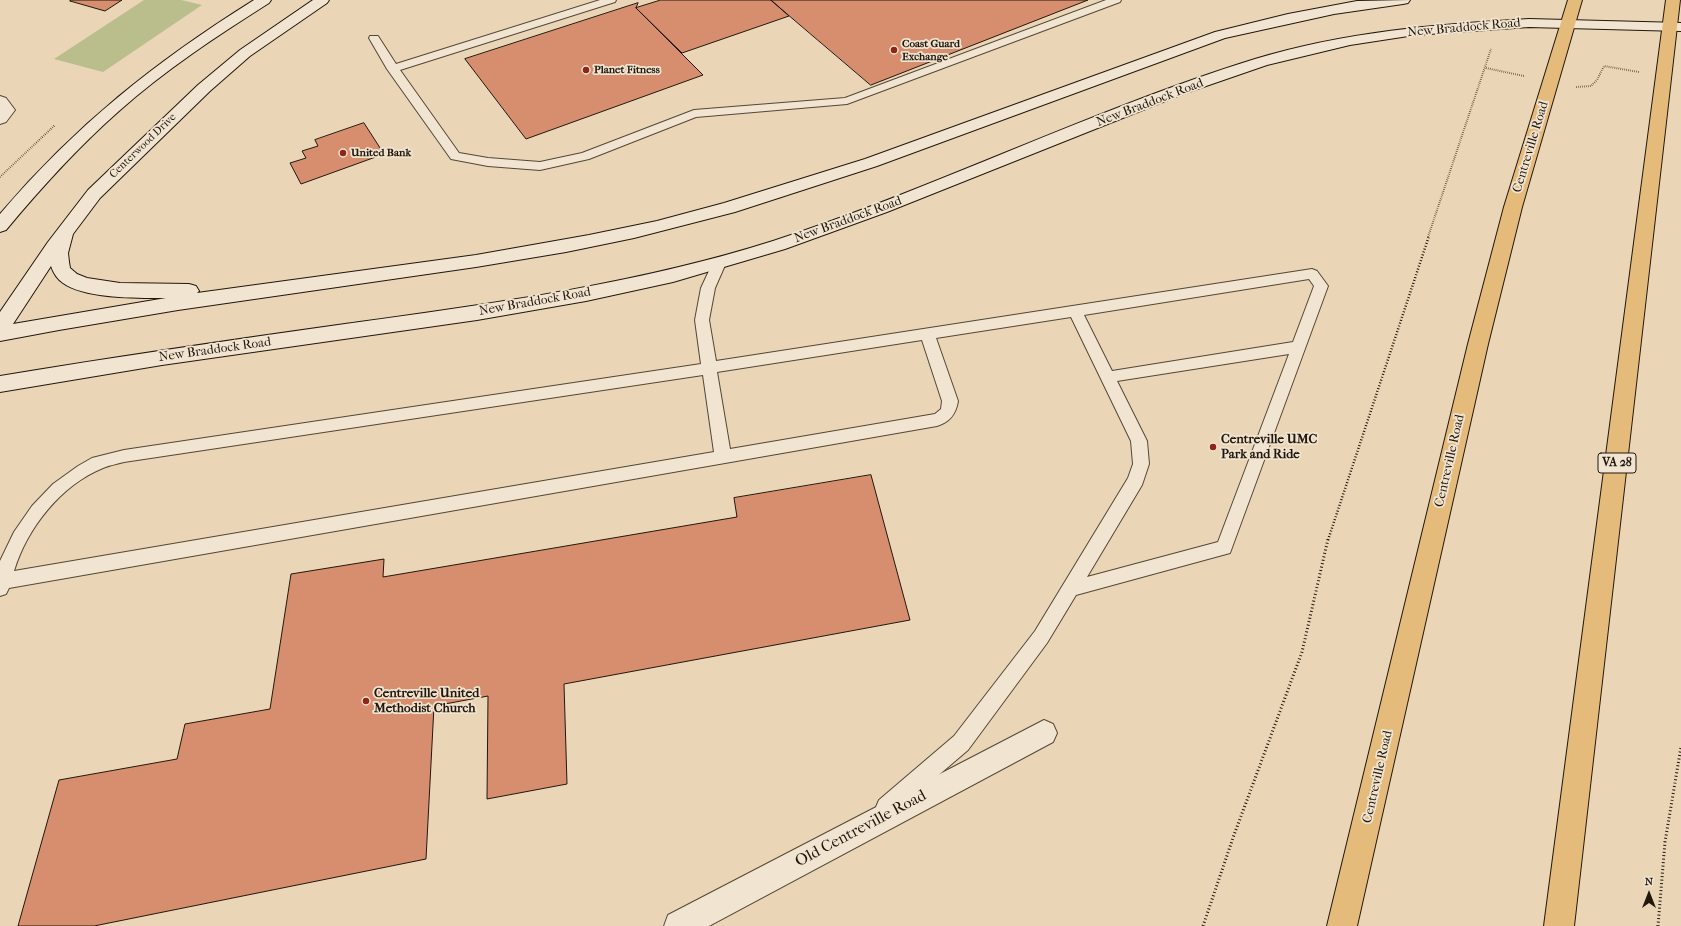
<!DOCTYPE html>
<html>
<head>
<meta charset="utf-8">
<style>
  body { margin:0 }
  #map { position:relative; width:1681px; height:926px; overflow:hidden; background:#ead6b6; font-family:"IM FELL French Canon",serif }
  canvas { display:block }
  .north { position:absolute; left:1629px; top:874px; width:40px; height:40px; -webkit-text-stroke:3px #f1e4d0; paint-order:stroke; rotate:0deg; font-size:11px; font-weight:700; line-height:16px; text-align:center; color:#22170d }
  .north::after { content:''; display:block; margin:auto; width:14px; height:18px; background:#22170d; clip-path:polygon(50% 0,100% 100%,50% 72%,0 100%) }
</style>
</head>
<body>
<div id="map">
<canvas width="1681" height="926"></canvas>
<div class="north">N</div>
</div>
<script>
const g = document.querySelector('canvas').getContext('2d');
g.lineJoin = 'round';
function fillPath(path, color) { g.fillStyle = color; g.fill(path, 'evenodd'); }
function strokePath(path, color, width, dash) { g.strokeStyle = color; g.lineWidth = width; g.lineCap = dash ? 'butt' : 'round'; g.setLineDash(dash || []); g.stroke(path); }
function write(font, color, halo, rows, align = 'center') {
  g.font = font + ' "IM FELL French Canon",serif'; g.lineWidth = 3.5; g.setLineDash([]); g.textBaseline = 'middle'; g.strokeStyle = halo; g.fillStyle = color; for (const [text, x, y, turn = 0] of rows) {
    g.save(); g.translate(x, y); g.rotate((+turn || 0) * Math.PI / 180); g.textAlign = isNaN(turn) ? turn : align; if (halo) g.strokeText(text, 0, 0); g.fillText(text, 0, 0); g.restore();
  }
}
fillPath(new Path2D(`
  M144 0H181L202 5 103 72 54 59Z`), '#babd8c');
const building = new Path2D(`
  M72 0H122L105 11 70 1Z
  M661 0H771L789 16 682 53 636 8Z
  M771 0H1088L871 85Z
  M638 3 636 8 703 75 526 139 465 59Z
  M364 123 384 154 301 184 290 163 306 158 302 151 318 146 315 140Z
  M871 475 910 620 564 684 567 784 487 799 488 696 434 706 426 859 94 926H18L59 780 177 759 185 724 270 709 291 574 384 559 383 577 737 517 734 498Z`);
fillPath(building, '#d68e6e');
strokePath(building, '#22170d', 1);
const lane = new Path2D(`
  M600 0H616L615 2 400 70 459 153 488 158 540 162 582 153 694 110 845 98 1106 0H1121L1120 2 847 104 696 117 589 159 540 170 488 166 451 159 387 69 369 38 370 36H378L396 64Z
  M719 258 724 260 726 263 715 288 709 320 716 361 1312 269 1317 271 1328 286 1230 553 1076 595 1047 643 968 750 893 814 886 817 879 814 876 807 879 800 954 736 1035 631 1128 478 1133 464 1131 441 1071 317 936 338 958 401C956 414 950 422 937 426L9 588 6 594 0 596V561L14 532 32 506 53 484 78 466 92 458 124 450 701 364 695 320 701 288 714 260ZM1309 279 1314 286 1293 342 1112 371 1084 315ZM922 340 942 401 941 409 935 414 730 449 717 372ZM1289 354 1218 542 1087 577 1142 485 1149 464 1147 441 1117 381ZM703 375 714 452 14 571C27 528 61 485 103 468 110 465 117 464 124 462Z`);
const street = new Path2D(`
  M0 96 6 98 15 110 6 122 0 124Z
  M1044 720 1053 724 1057 733 1053 742 709 926H664L668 915Z`);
const secondary = new Path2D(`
  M254 0H271L269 3C217 36 165 70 119 111 78 147 41 188 6 230L0 232V214C76 125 155 62 254 0Z
  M313 0H329L327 3 250 56 210 91 100 198 73 234 68 253 69 262 70 268 77 274 87 278 120 283 189 284 196 286 199 291 197 293 476 255 589 235 657 221 724 203 865 159 1215 32 1288 14 1357 1 1410 0 1408 3 1403 4 1334 14 1225 38 877 166 735 212 634 238 566 252 476 267 178 310 59 330 0 341V312L48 242 88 190 198 85 240 50ZM51 266C53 272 57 279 63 283 85 299 139 298 166 298L13 324Z
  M1529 19 1681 23V31L1529 27 1415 35 1350 45 1267 65 1183 94 887 212 785 249 673 282 586 301 477 320 162 365 0 392V376C115 357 230 340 345 324 489 304 634 285 773 241 936 188 1091 110 1255 59 1344 32 1437 24 1529 19Z`);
const highway = new Path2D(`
  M1568 0H1582L1522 207 1488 344 1357 926H1327L1468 344 1504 207Z
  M1666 0H1680L1574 926H1544Z`);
strokePath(lane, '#544737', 2);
strokePath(street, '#544737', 2);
strokePath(secondary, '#22170d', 2);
strokePath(highway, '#22170d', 2);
strokePath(new Path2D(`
  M1486 68 1524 76
  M1576 87 1591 86 1597 80 1604 66 1639 72
  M0 177 55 125
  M1428 237 1491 49`), '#22170d', 2, [0.5, 1.5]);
strokePath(new Path2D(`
  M1328 540 1429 236`), '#22170d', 2.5, [1, 2]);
strokePath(new Path2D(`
  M1203 926 1234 835 1302 652 1328 539
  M1658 926 1665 842 1681 747`), '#22170d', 3, [1, 2.5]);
fillPath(lane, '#f1e4d0');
fillPath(street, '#f1e4d0');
fillPath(secondary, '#f1e4d0');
fillPath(highway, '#e5bb7b');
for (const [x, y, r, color] of [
  [894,50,4,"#8f2418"],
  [586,70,4,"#8f2418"],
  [343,153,4,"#8f2418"],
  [1213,447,4,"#8f2418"],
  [366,701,4,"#8f2418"]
]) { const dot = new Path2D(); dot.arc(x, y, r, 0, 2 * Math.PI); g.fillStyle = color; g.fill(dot); strokePath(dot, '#f1e4d0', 1.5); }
write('bold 11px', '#22170d', '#f1e4d0', [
  ["Coast Guard",902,44],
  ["Exchange",902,57],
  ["Planet Fitness",594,70],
  ["United Bank",351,153]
], 'left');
write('11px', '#22170d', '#f1e4d0', [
  ["Centerwood Drive",143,146,-44]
]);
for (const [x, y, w] of [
  [1617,463,38]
]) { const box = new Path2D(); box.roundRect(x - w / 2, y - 10, w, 20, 3); g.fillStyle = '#f1e4d0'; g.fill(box); strokePath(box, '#22170d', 1); }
write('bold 12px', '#22170d', null, [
  ["VA 28",1617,463]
]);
write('13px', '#22170d', '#f1e4d0', [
  ["New Braddock Road",1464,28,-5],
  ["New Braddock Road",1150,103,-21],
  ["Centreville Road",1531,147,-73],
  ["New Braddock Road",848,220,-20],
  ["New Braddock Road",535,302,-10],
  ["New Braddock Road",215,350,-8],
  ["Centreville Road",1450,461,-77],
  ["Centreville Road",1378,777,-77]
]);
write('bold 13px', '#22170d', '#f1e4d0', [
  ["Centreville UMC",1221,440],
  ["Park and Ride",1221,455],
  ["Centreville United",374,694],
  ["Methodist Church",374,709]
], 'left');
write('16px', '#22170d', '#f1e4d0', [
  ["Old Centreville Road",861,829,-28]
]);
</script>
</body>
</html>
